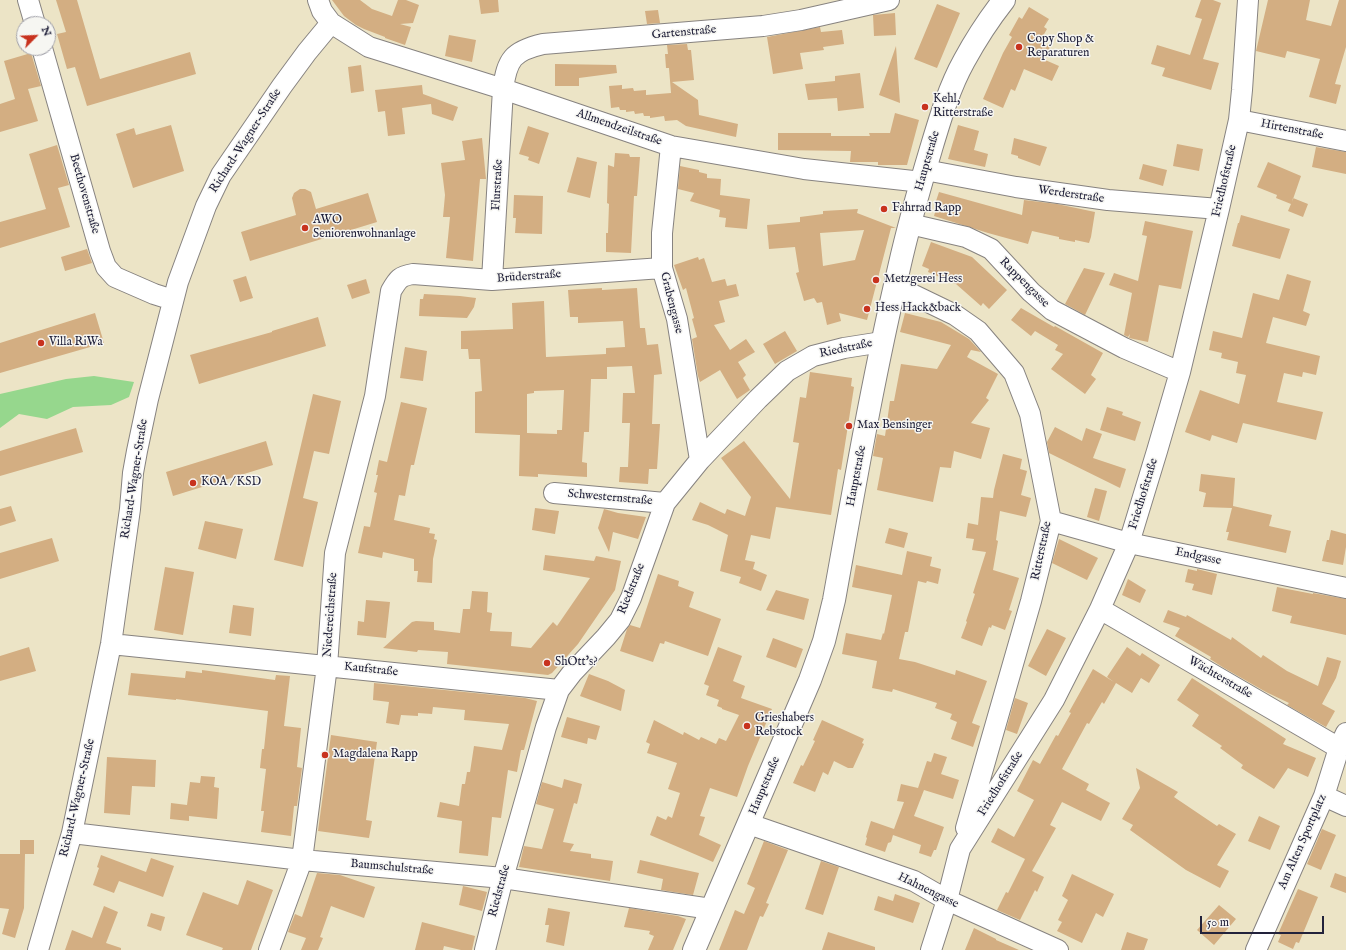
<!DOCTYPE html>
<html>
<head>
<meta charset="utf-8">
<style>
  body { margin:0 }
  #map { position:relative; width:1346px; height:950px; overflow:hidden; background:#ece4c6; font-family:"IM FELL English",serif }
  canvas { display:block }
  .north { position:absolute; left:16px; top:16px; width:40px; height:40px; box-sizing:border-box; background:#f6f6f2; border:1px solid #a1a1a9; border-radius:50%; rotate:66deg; font-size:11px; font-weight:700; line-height:16px; text-align:center; color:#22223b }
  .north::after { content:''; display:block; margin:auto; width:14px; height:18px; background:#c8321e; clip-path:polygon(50% 0,100% 100%,50% 72%,0 100%) }
  .scale { position:absolute; left:1200px; top:916px; width:124px; height:18px; box-sizing:border-box; border:2px solid #22223b; border-top:0; padding-left:5px; font-size:12px; line-height:14px; white-space:nowrap; color:#22223b; -webkit-text-stroke:3px #f6f6f2; paint-order:stroke }
</style>
</head>
<body>
<div id="map">
<canvas width="1346" height="950"></canvas>
<div class="north">N</div>
<div class="scale">50 m</div>
</div>
<script>
const g = document.querySelector('canvas').getContext('2d');
g.lineJoin = 'round';
function fillPath(path, color) { g.fillStyle = color; g.fill(path, 'evenodd'); }
function strokePath(path, color, width, dash) { g.strokeStyle = color; g.lineWidth = width; g.lineCap = dash ? 'butt' : 'round'; g.setLineDash(dash || []); g.stroke(path); }
function write(font, color, halo, rows, align = 'center') {
  g.font = font + ' "IM FELL English",serif'; g.lineWidth = 3; g.setLineDash([]); g.textBaseline = 'middle'; g.strokeStyle = halo; g.fillStyle = color; for (const [text, x, y, turn = 0] of rows) {
    g.save(); g.translate(x, y); g.rotate((+turn || 0) * Math.PI / 180); g.textAlign = isNaN(turn) ? turn : align; if (halo) g.strokeText(text, 0, 0); g.fillText(text, 0, 0); g.restore();
  }
}
fillPath(new Path2D(`
  M94 376 134 382 129 397 111 405 73 407 47 419 19 414 0 428V394L66 379Z`), '#96d78d');
fillPath(new Path2D(`
  M56 0H77L100 79 190 52 196 74 87 106 75 67 67 69 57 34 66 32Z
  M332 0H360L372 9 392 16 398 0H406L419 5 413 23 400 24 411 27 405 45 385 38V37L364 29 356 25 344 16Z
  M479 0H498L499 12 481 14Z
  M1201 0H1213L1221 3 1203 59 1219 63 1211 90 1162 76 1165 68 1151 64 1157 45 1190 55 1202 19 1195 17Z
  M1268 0H1310L1306 20 1331 26 1339 0H1346V47L1335 84 1341 85 1336 104 1309 97 1320 59 1287 51 1285 58 1256 51Z
  M937 4 960 13 937 68 914 59Z
  M1029 7 1049 19 1044 27 1047 29 1040 41 1050 47 1043 59 1059 66 1052 81 1024 69 1015 91 1011 89 1003 108 983 99 1003 53 1012 37 1009 35 1019 17 1022 19Z
  M658 10 660 23 647 24 645 11Z
  M895 13 896 35 874 36 873 15Z
  M820 27 821 32 842 30 844 44 823 47 824 50 800 53 803 69 773 74 767 37Z
  M449 35 476 40 472 62 445 56Z
  M687 44 688 50H691L694 80 672 82 698 100 699 115 738 124 736 137 686 126 677 120 665 121 664 116 650 118V116H644L643 113 635 114 634 111 626 112V110H620L619 107 611 108 609 86 622 85V89L633 88 634 91 646 90V95L671 93 669 68H666L665 54H668L667 45Z
  M896 46 900 103 879 95Z
  M31 53 41 86 28 89 38 121 0 132V104L15 99 4 61Z
  M555 64 616 65 617 73 579 78V86H555Z
  M361 65 364 91 351 93 348 67Z
  M860 73 864 108 838 111 837 98 808 100 805 84 835 81V76Z
  M422 85 423 94 458 107 453 121 432 114 431 104 402 108 405 134 388 136 385 111 378 112 375 90Z
  M895 113 919 120 907 165H878V162H850L851 151 778 150V133H831V136H870L869 133H890Z
  M171 125 184 171 133 188 116 134 134 128 136 135Z
  M958 125 979 131 974 150 988 154 985 167 948 159Z
  M528 126 549 133 539 164 528 160 529 157 519 154Z
  M482 138 486 179H480L473 261 446 258 450 217H443L445 195 441 163 465 160 462 141Z
  M1014 138 1047 147 1040 166 1018 158V156L1011 154Z
  M1177 144 1203 149 1199 171 1173 166Z
  M57 145 69 185 58 188 70 227 0 248V222L46 209 29 154Z
  M1316 147 1346 152V174L1312 167Z
  M615 153 629 154 630 157H640L637 196H634L631 253 606 252V233H608L609 204 607 203 608 165 614 167Z
  M577 157 597 162 590 198 567 192Z
  M1268 162 1301 176 1292 202 1293 198 1308 204 1303 217 1288 211 1291 204 1276 198 1277 195 1257 187Z
  M1143 164 1167 170 1163 186 1139 179Z
  M680 166 699 170V172L707 174V178L721 179 720 195 750 199 747 229 725 227 726 218 719 217 720 210 690 201 694 193 678 189Z
  M300 189H305L311 192 316 209 368 193 377 222 250 261 241 232 296 215 292 198 294 193Z
  M939 192 1022 215 1024 200 1057 204 1095 212 1091 237 1089 243 1075 240V242L1059 239V237L1032 231 1028 244 988 233 934 216 937 205 935 204Z
  M514 195 543 196 542 234 515 233 516 218H513Z
  M858 209 857 213 896 228H891L867 320 839 313 841 321 827 325 822 302 817 303 814 298 804 301 796 273 799 272 795 247 769 249 767 225 800 222V217L823 214V211ZM864 230 855 260 823 266 820 233Z
  M1241 215 1290 229 1280 259 1232 246 1238 223H1239Z
  M1145 221 1193 231 1181 289 1159 285 1148 342 1129 338 1130 334 1128 337 1124 335 1132 293 1109 285 1114 273 1138 281 1147 236 1142 235Z
  M931 242 972 257 1007 290 989 309 983 303 981 306 956 284 928 272 929 269 922 266Z
  M87 249 92 263 65 271 61 257Z
  M698 257 699 260 704 258 712 282 725 279 727 286 736 284 739 296 719 301 725 322 714 325 730 350 746 339 755 352 738 362 746 375 743 378 750 390 737 399 720 370 700 382 698 376 692 339 697 337 692 319 694 318 686 288 683 290 674 265Z
  M1084 268 1105 273 1085 315 1065 304Z
  M1287 274 1311 281 1303 311 1310 314 1306 326 1273 317 1266 343 1320 356 1316 375 1303 372 1302 377 1284 373 1277 402 1323 412 1316 440 1243 423 1237 443 1212 435 1210 441 1185 432 1200 390 1239 404 1246 375 1236 373 1238 362 1221 358 1222 353 1209 350 1213 331 1242 338 1253 293 1279 300Z
  M246 276 253 298 240 302 233 280Z
  M366 279 370 293 352 299 347 285Z
  M602 288V290L637 288 640 328H645L647 345 658 344 662 374 654 375 652 424H660L657 469H649L648 484 619 482 620 467H628L630 423H622L623 393H635L632 366 607 367V379H591L589 432H584L582 462 587 463V477L538 474V477L519 476 520 435 475 433V392L482 391 480 359H469L468 349H461V331L513 329 512 303 544 301 546 357 606 354V348L625 347 623 321 578 323V317H570L568 290ZM564 390 562 430H557V434L527 433V394L534 393V391Z
  M424 294 460 296 476 298 474 307 467 318 419 316 420 299H423Z
  M1021 308 1054 327 1055 326 1103 353 1091 375 1096 379 1085 394 1051 369 1063 354 1055 350 1058 345 1035 331 1031 336 1011 320Z
  M95 313 104 343 0 373V343Z
  M905 313 941 322 969 339 981 352 971 350 967 357 998 374 986 398 989 400 971 423 990 428 981 459 954 451 951 468 940 467 933 502 877 490 883 458 873 456 877 434 885 436 890 401H894L901 364 937 369 951 345 900 332Z
  M318 317 326 346 199 384 190 355 272 332V331Z
  M785 331 797 351 775 364 763 344Z
  M405 347 427 351 423 381 400 378Z
  M810 372 852 378 851 386 854 387 841 470 838 469 831 515 776 507 770 539 751 535 745 560 755 562 753 569 767 575 761 591 739 583 741 577 720 571 728 535 708 525 692 520 700 502 725 514 727 509 745 516 751 497 721 458 744 441 790 499 799 443 793 442 800 397 806 398Z
  M313 394 341 401 329 454 314 451 303 498 318 502 303 567 274 560Z
  M401 402 427 408 414 465H411L405 496 399 495 394 520 430 528 429 533 435 534 434 539 437 540 433 559 432 583 417 582 418 571H414V559L383 552 382 558 358 553 364 526 370 527 377 493 374 492 378 475H376L379 460 387 462Z
  M1107 407 1123 412 1122 415 1141 422 1135 441 1100 430Z
  M1055 427 1082 441 1086 428 1102 434 1093 458 1126 469 1120 488 1049 453 1047 442Z
  M76 428 83 452 0 476V451Z
  M266 441 273 465 173 496 166 472Z
  M1003 454 1022 459 1020 469 1027 471 1021 495 1031 498 1026 517 1000 511 996 540 998 541 993 570 1019 578 1009 610 1012 611 1005 630 992 625 991 628 989 627 982 646 961 638 967 622 966 621 975 594 973 593 986 552 972 550 974 539 966 538 968 523 978 525 981 497 993 498 994 490Z
  M1201 474 1235 478 1233 506 1272 515 1269 526 1291 531 1286 553 1227 540 1229 532H1226L1232 508 1203 507 1206 493 1199 491Z
  M1095 488 1107 491 1099 521 1087 517Z
  M11 506 16 521 0 526V509Z
  M535 508 559 511 555 534 532 530Z
  M604 509 618 513 646 517 638 539 613 532 609 552 598 528Z
  M205 521 243 529 236 559 198 549Z
  M889 528 908 533 904 548 885 543Z
  M1331 530 1346 534V547L1343 565 1322 561 1327 540H1329Z
  M52 538 59 561 0 579V553Z
  M1059 539 1098 558 1087 580 1052 563Z
  M907 551 932 557 930 566 941 569 938 584 927 581 926 583 918 581 908 632H905L899 659 915 662 955 675 956 670 987 681 972 723 980 726 973 747 951 739 957 722 950 719 952 714 935 708 937 703 893 689 892 692 872 688 877 661 842 654 846 633 881 640 883 633 884 634 892 595 852 587 856 565 902 575Z
  M545 555 594 561 596 556 621 561 615 590 578 644 552 673 548 675 447 664 448 652 418 650 417 652 383 648 412 622 416 621 434 622V630L460 633 463 609H470L472 591 488 592 487 612 492 613 490 631 512 632 511 646 531 648 553 622 557 626 590 578 543 570Z
  M165 567 194 572 183 635 154 630Z
  M1188 569 1197 571V569L1217 574 1212 595 1192 590 1194 584 1185 582Z
  M658 574 679 581 678 586 694 592 689 607 721 619 708 656 665 641 664 644 660 643 653 662 620 651 627 629 630 625 640 628Z
  M1128 579 1146 590 1140 603 1122 595Z
  M1277 587 1313 594V593L1346 599V635L1290 623 1292 616 1272 611Z
  M776 590 809 599 804 620 766 610Z
  M366 600 390 602 386 638 357 635 358 621 364 622Z
  M233 605 254 608 251 636 229 633Z
  M1168 610 1186 617 1187 615 1231 640 1232 637 1261 658 1263 655 1287 671 1318 686 1327 657 1341 661 1336 678 1322 704 1335 711 1326 727 1287 705 1289 703 1266 692 1224 668 1210 659 1211 657 1175 636 1180 628 1163 622Z
  M1047 629 1066 638 1046 676 1028 666Z
  M773 638 803 649 796 668 766 657Z
  M29 647 36 671 0 681V656Z
  M718 647 742 656 733 681 745 686 741 698 772 709 748 766 737 797 710 788 700 816 705 817 699 835 721 845 713 862 650 835 657 816 666 820 668 816 672 818 680 793 668 789 677 763 647 753 650 744 646 742 654 720 683 735 684 732 699 740 701 737 716 744 719 738 726 741 739 715 722 709V708L717 706 719 700 706 695 709 686 704 684Z
  M1127 647 1140 656 1142 653 1160 665 1149 683 1141 678 1132 693 1116 683 1104 704 1102 702 1089 724 1087 723 1062 769 1089 784 1086 790 1110 803 1101 821 1062 802 1050 825 1056 828 1032 871 1044 877 1037 892 1035 890 1020 920 997 910 1006 892 1008 893 1025 859 991 842 998 828 1014 837 1034 800 1017 791 1033 760 1040 764 1056 735 1058 736 1071 713 1069 712 1093 669 1114 682 1107 677Z
  M202 670 275 680 276 675 290 676 284 726 301 728 297 767 302 768 297 806H294L291 836 261 832 264 811H261L266 769 260 768 262 749H264L268 711 176 699V700L128 695 131 673 185 678 186 671 202 673Z
  M589 674 608 681 625 690 621 711 580 696Z
  M1192 678 1286 739 1283 744 1316 758 1308 777 1288 768 1274 789 1241 768 1243 765 1220 748 1222 746 1192 726 1199 715 1177 700Z
  M374 683 525 698 537 701 524 750H521L517 772 508 770 501 818 492 817 488 856 459 853 462 821 437 817 440 802 459 806 462 784H465L467 772H470L474 746 502 750 509 724 464 720 465 710 433 707 432 714 418 713V716L401 715 399 725 386 723 389 702 373 700Z
  M1015 698 1028 703 1017 734 1006 730Z
  M567 717 600 726 596 740 588 738 587 744 561 737Z
  M822 720 864 739 862 743 864 744 853 768H848L834 761 828 775 823 772 815 792 793 783 801 765 803 766 815 741 813 740Z
  M331 735 377 742 366 820 372 821 369 838 318 831Z
  M934 753 947 757 941 774 959 780 953 799 924 790 914 816 944 827 936 850H934L931 857 919 853 921 845 893 835 891 842 888 843 885 852 865 845 867 838 866 837 871 821 894 829 904 802 897 801 901 784 918 788 927 761 931 762Z
  M107 757 156 760 155 787 132 786 130 815 104 813Z
  M1136 768 1178 792 1174 797 1217 826 1219 824 1236 834 1217 865 1229 871 1220 888 1186 870 1130 830 1133 825 1122 819 1140 788Z
  M201 776 215 777 214 787 219 788 217 819 189 816V821L170 819 171 803 187 805 190 782 200 783Z
  M564 779 582 784 577 804 574 803 563 842 574 844 570 851 591 854V858L613 861 610 881 519 867 524 846 542 849 554 809 536 804 542 782 562 788Z
  M1259 816 1280 826 1270 850 1248 841Z
  M1322 829 1336 835 1321 870 1307 864Z
  M20 840H34V854H20Z
  M764 841 788 850 766 903 769 904 763 917 760 916 747 950H719L735 910 744 914 755 888 747 884Z
  M0 854H25L24 908 15 938 2 934 9 909 0 908Z
  M101 855 146 872 151 858 174 866 163 897 119 881 114 893 93 885 99 868 97 867Z
  M640 860 699 873 693 895 661 890 663 879 637 873Z
  M821 861 839 867 823 915 805 909Z
  M317 873 340 875 375 887 364 918 331 906 320 937 323 938 318 950H301L306 938 288 932 295 914 302 917Z
  M1335 873 1346 877V893L1330 887Z
  M1072 874 1114 894 1103 917 1096 913 1082 943 1057 931 1062 922 1058 920 1068 900 1062 896Z
  M247 880 273 890 251 950H222L223 948 186 935 203 892 238 905Z
  M463 886 487 892 482 911 459 905Z
  M1298 889 1318 897 1299 943 1296 942 1293 949 1278 942 1281 935 1278 934Z
  M895 894 920 903 913 923 874 910 878 896 893 901Z
  M1219 905 1236 919 1214 945 1197 930Z
  M104 906 118 912 106 943 121 948V950H65L72 930 92 938Z
  M548 908 570 912 564 946 546 942 549 925H545Z
  M629 908 678 916 686 919 673 950H648L654 936 649 934 650 931 624 927Z
  M151 913 165 917 161 931 147 926Z
  M422 922 475 936 472 950H461L444 946 443 950H415Z
  M974 928 996 939V940L1019 950H965Z
  M828 932 875 947V950H822Z
  M1127 932 1148 939 1144 950H1121Z`), '#d3ae82');
const street = new Path2D(`
  M28 0 35 24
  M318 0 322 11 331 23 369 47 503 89 671 146 804 169 922 182
  M42 48 100 251 106 267 115 277 154 294 173 300
  M1239 120 1346 141
  M671 146 662 233V268L677 319 700 460
  M925 170 1016 187 1108 200 1219 209
  M910 224 966 237 991 249 1031 292 1052 310 1124 348 1180 372
  M492 280 503 89C507 59 513 51 543 44L763 26 801 20 889 0
  M895 286 955 315 978 331 1014 373 1030 414 1051 521 1031 601 966 828
  M554 493 665 503
  M1051 521 1129 543 1346 588
  M1100 609 1339 748
  M111 644 559 690
  M1324 796 1346 806
  M749 824 914 881 947 900 1058 950
  M72 833 302 860 503 878 711 909
  M38 950 72 833 111 644 130 509 133 473 137 451 148 399 178 282 206 206 221 175 282 86 307 52 331 23
  M269 950 302 860 327 666 335 553 375 396 391 291C398 279 400 276 413 274L492 280 662 268
  M485 950 503 878 546 727 559 690 572 673 606 637 620 620 631 598 665 503 700 460 758 399 787 371 813 356 844 348 882 342
  M931 950 947 900 960 849 1054 700 1100 609 1129 543 1157 451 1180 372 1219 209 1239 120 1242 90 1248 0
  M1256 950 1324 796 1339 748 1346 733`);
const secondary = new Path2D(`
  M694 950 810 680 824 641 834 600C854 489 873 378 899 268 908 228 919 189 931 149 940 119 949 88 964 61 976 39 989 19 1004 0`);
strokePath(street, '#878380', 22);
strokePath(secondary, '#878380', 24);
strokePath(street, '#fff', 20);
strokePath(secondary, '#fff', 22);
for (const [x, y, r, color] of [
  [1019,47,4,"#c8321e"],
  [925,107,4,"#c8321e"],
  [884,209,4,"#c8321e"],
  [305,228,4,"#c8321e"],
  [876,280,4,"#c8321e"],
  [867,309,4,"#c8321e"],
  [41,343,4,"#c8321e"],
  [849,426,4,"#c8321e"],
  [193,483,4,"#c8321e"],
  [547,663,4,"#c8321e"],
  [747,726,4,"#c8321e"],
  [325,755,4,"#c8321e"]
]) { const dot = new Path2D(); dot.arc(x, y, r, 0, 2 * Math.PI); g.fillStyle = color; g.fill(dot); strokePath(dot, '#f6f6f2', 1.5); }
write('12px', '#22223b', '#f6f6f2', [
  ["Gartenstraße",684,33,-5],
  ["Allmendzeilstraße",619,128,19],
  ["Hirtenstraße",1292,130,11],
  ["Richard-Wagner-Straße",246,141,-57],
  ["Hauptstraße",928,161,-74],
  ["Friedhofstraße",1225,181,-77],
  ["Flurstraße",498,185,-87],
  ["Beethovenstraße",84,194,74],
  ["Werderstraße",1071,195,8],
  ["Brüderstraße",529,277,-4],
  ["Rappengasse",1024,283,45],
  ["Grabengasse",671,303,76],
  ["Riedstraße",846,349,-12],
  ["Hauptstraße",857,476,-79],
  ["Richard-Wagner-Straße",135,479,-81],
  ["Friedhofstraße",1144,494,-73],
  ["Schwesternstraße",610,498,5],
  ["Ritterstraße",1042,551,-78],
  ["Endgasse",1198,557,12],
  ["Riedstraße",632,589,-68],
  ["Niedereichstraße",331,615,-86],
  ["Kaufstraße",371,670,6],
  ["Wächterstraße",1220,678,30],
  ["Friedhofstraße",1001,784,-58],
  ["Hauptstraße",765,786,-67],
  ["Richard-Wagner-Straße",78,798,-77],
  ["Am Alten Sportplatz",1303,842,-66],
  ["Baumschulstraße",392,868,5],
  ["Riedstraße",500,891,-75],
  ["Hahnengasse",928,891,26]
]);
write('12px', '#22223b', '#f6f6f2', [
  ["Copy Shop &",1027,40],
  ["Reparaturen",1027,54],
  ["Kehl,",933,100],
  ["Ritterstraße",933,114],
  ["Fahrrad Rapp",892,209],
  ["AWO",313,221],
  ["Seniorenwohnanlage",313,235],
  ["Metzgerei Hess",884,280],
  ["Hess Hack&back",875,309],
  ["Villa RiWa",49,343],
  ["Max Bensinger",857,426],
  ["KOA / KSD",201,483],
  ["ShOtt's?",555,663],
  ["Grieshabers",755,719],
  ["Rebstock",755,733],
  ["Magdalena Rapp",333,755]
], 'left');
</script>
</body>
</html>
